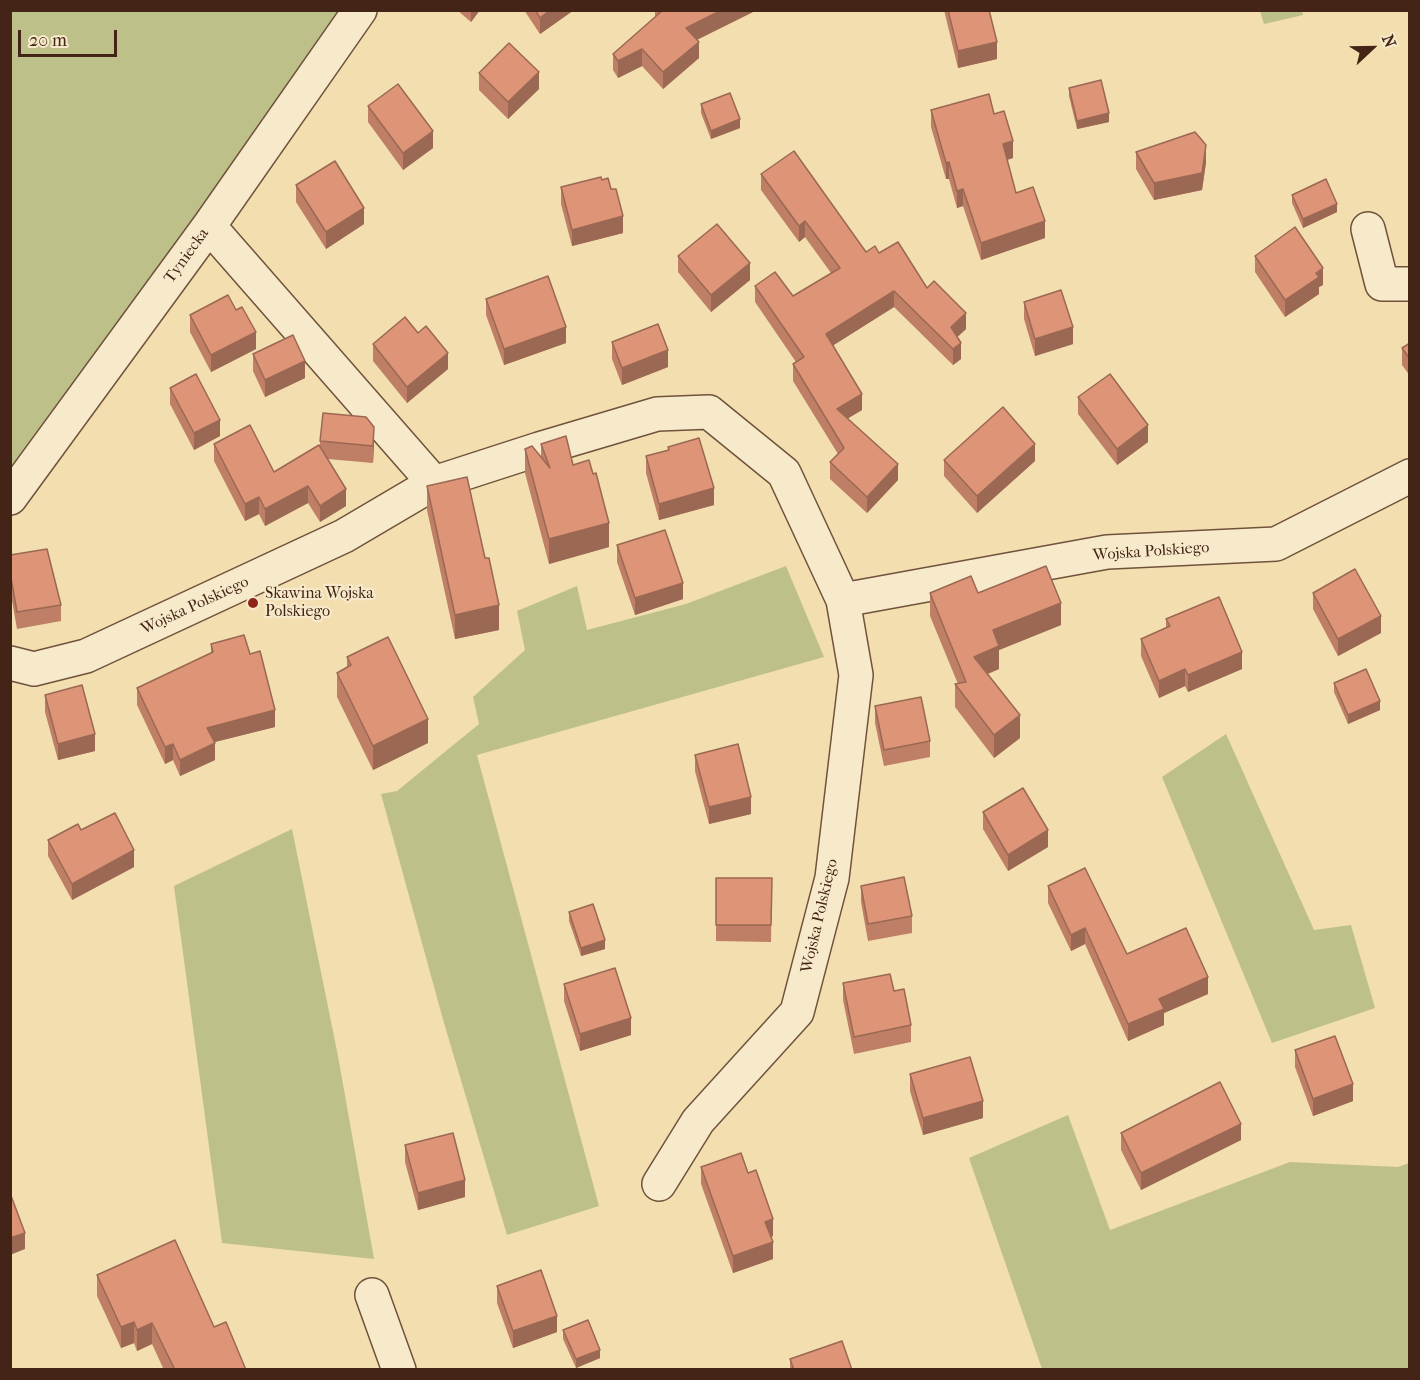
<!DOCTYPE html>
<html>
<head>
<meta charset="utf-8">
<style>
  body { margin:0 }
  #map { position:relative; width:1420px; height:1380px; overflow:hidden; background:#f2deaf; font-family:"IM FELL French Canon",serif }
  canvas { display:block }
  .frame { position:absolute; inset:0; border:12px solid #442416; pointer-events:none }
  .north { position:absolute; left:1342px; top:18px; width:60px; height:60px; -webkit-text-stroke:4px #f7eacb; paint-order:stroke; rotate:68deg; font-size:16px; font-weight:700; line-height:24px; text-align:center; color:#442416 }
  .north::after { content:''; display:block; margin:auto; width:21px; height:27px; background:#442416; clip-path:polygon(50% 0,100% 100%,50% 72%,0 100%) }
  .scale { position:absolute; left:18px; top:30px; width:99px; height:27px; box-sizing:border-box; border:3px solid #442416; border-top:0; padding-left:8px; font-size:18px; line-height:21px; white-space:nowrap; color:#442416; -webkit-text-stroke:4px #f7eacb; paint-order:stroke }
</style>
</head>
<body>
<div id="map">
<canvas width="1420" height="1380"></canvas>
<div class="frame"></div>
<div class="north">N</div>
<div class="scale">20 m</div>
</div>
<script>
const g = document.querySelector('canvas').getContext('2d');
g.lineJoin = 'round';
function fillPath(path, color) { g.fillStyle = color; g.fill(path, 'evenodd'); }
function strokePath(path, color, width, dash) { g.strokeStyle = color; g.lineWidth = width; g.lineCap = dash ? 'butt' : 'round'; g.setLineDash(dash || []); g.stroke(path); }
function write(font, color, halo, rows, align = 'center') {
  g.font = font + ' "IM FELL French Canon",serif'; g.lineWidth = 4.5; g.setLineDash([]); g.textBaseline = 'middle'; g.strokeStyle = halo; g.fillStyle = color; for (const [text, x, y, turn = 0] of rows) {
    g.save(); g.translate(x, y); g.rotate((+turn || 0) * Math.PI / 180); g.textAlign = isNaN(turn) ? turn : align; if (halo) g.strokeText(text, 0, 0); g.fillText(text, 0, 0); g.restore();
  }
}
fillPath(new Path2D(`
  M11 11H346L11 473Z
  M1260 11H1302L1303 15 1264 24Z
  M786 566 824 657 477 755 599 1206 507 1235 444 1023 381 794 397 791 479 724 473 697 525 650 517 611 577 586 587 630 686 604Z
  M1226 734 1314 930 1351 925 1375 1008 1272 1043 1162 777Z
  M292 829 338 1056 374 1259 222 1243 174 886Z
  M1068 1115 1110 1230 1290 1162 1398 1167 1409 1163V1369H1042L969 1158Z`), '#bdc189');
const minor = new Path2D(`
  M209 226 434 483
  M1368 229 1382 284H1410
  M10 498 209 226 360 10
  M843 600 1107 552 1276 544 1410 476
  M10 663 34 669 86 656 344 536 434 483 539 449 657 414 709 412 784 473 843 600 856 675 832 878 797 1012 698 1121 659 1184
  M372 1295 399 1370`);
strokePath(minor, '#70523c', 36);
strokePath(minor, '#f7eacb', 33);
fillPath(new Path2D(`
  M457 10H480L471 22Z
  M524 10H574L540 34Z
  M655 10H757L697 40 699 58 663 89 642 66 618 78 613 70V54L655 18Z
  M944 10H989L997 59 958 68Z
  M479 73 539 89 508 119 479 90Z
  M1069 88 1109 122 1077 129 1069 96Z
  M701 104 740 128 711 139 701 113Z
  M368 106 433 148 403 170 368 122Z
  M931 110 994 114 1013 158 1007 160 1016 193 1045 238 981 260 963 206 957 208 949 179H946L931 127Z
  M1136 152 1206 162 1202 190 1154 200 1136 169Z
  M761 174 866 252 879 253 927 288 966 329 957 337 961 359 953 365 894 307 833 345 862 410 848 418 898 480 867 513 830 479V462L838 454 793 381V364L796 362 755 302V286L793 296 831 273 805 237 799 242 761 190Z
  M602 180 623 233 572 246 561 204V187Z
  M296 185 364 224 326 249 296 202Z
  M1292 195 1337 212 1303 228 1292 203Z
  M678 256 750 280 711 312 678 272Z
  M1255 256 1323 285 1319 287V294L1285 317 1255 272Z
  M486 299 566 343 504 365 486 315Z
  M1024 302 1073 344 1035 356 1024 319Z
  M236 310 256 349 211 372 190 332V315Z
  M418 333 448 369 407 403 373 361V344Z
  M612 342 668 367 622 385 612 359Z
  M1410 343V376L1402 365V348Z
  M253 354 305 378 265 397 253 371Z
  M170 388 220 436 194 450 170 404Z
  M1078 397 1148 442 1117 465 1078 414Z
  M320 441 374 443 373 463 328 459 346 506 320 522 308 503 265 526 259 514 245 521 214 461V444L274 472 320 446Z
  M541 444 573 465 593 474 609 547 549 564 525 473V449L541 457Z
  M668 447 714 505 659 520 646 473V456L668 450Z
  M944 460 1035 461 977 513 944 476Z
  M427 486 485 558 499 630 455 639 427 510Z
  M617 545 683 599 635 615 617 562Z
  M10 555 61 605V621L17 629 10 589Z
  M930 593 1061 625 999 650V669L988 674 1020 738 994 758 955 707V684H958L930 616Z
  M1313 593 1381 633 1338 656 1313 609Z
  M1166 619 1242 669 1188 692 1185 686 1159 698 1141 656V639L1166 628Z
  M211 644 250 654 275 727 214 742 215 760 180 776 173 760 165 764 137 705V688L211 653Z
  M347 657 428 743 373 770 337 697V673L347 667Z
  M1334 683 1380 710 1348 724 1334 692Z
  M45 695 95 751 58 760 45 712Z
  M875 706 930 741V757L884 766 875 723Z
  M695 755 751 814 709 824 695 771Z
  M983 812 1048 847 1008 871 983 829Z
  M81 830 134 867 72 900 48 856V840Z
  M716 878H772L771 942 716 941Z
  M861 886 912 916V933L868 941 861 902Z
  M1048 886 1127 954 1208 994 1164 1013V1025L1128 1041 1085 944 1071 951 1048 903Z
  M569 912 605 949 581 956 569 921Z
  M843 983 894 991 911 1025V1042L854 1054 843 1000Z
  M564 984 631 1035 580 1051 564 1001Z
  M1295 1050 1353 1101 1313 1116 1295 1067Z
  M910 1074 983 1118 923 1135 910 1091Z
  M1121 1133 1241 1140 1141 1190 1121 1150Z
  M405 1145 465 1197 418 1210 405 1162Z
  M701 1167 748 1173 773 1236 771 1237 773 1259 733 1273 701 1184Z
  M97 1275 214 1327 246 1370H164L152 1344 137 1351 134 1343 121 1348 97 1296Z
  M497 1286 557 1332 513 1348 497 1303Z
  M563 1330 600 1358 576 1368 563 1339Z
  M790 1359 852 1370H790Z`), '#be7f66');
fillPath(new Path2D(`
  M471 10H480L471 22Z
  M550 10H574L540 34V18Z
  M722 10H757L686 45V28Z
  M699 42V58L663 89V72Z
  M997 42V59L958 68V51Z
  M642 49V66L618 78V61Z
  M539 72V89L508 119V102Z
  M1109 113V122L1077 129V121Z
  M740 119V128L711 139V131Z
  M433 131V148L403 170V153Z
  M1013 141V158L1003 161V144Z
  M1206 145V162L1202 190 1154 200V183Z
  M949 162V179H946V163Z
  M963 189V206L957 208V191Z
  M1337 204V212L1303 228V219Z
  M364 208V224L326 249V232Z
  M623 216V233L572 246V230Z
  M805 221V237L799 242V226Z
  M1045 221V238L981 260V243Z
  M750 263V280L711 312V295Z
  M1323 268V285L1319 287V294L1285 317V300Z
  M894 291V307L826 350V334Z
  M966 313V329L951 343V327Z
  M566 327V343L504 365V349Z
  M1073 327V344L1035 356V339Z
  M256 332V349L211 372V355Z
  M961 343V359L953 365V349Z
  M668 350V367L622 385V368Z
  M448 353V369L407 403V387Z
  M305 361V378L265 397V380Z
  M862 394V410L837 425V409Z
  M220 420V436L194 450V433Z
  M1148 425V442L1117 465V449Z
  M374 427V443L373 463V446Z
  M1035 444V461L977 513V496Z
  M898 464V480L867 513V497Z
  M308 486V503L265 526V509Z
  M714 488V505L659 520V504Z
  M346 489V506L320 522V506Z
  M259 497V514L245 521V504Z
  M609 523V547L549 564V539Z
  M683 583V599L635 615V598Z
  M1061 603V625L999 650V669L974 679V657L993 630Z
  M499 605V630L455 639V615Z
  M1381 616V633L1338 656V639Z
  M1242 652V669L1188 692V675Z
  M1185 669V686L1159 698V681Z
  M1380 701V710L1348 724V715Z
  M275 710V727L207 744V728Z
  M1020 715V738L994 758V735Z
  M428 719V743L373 770V746Z
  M95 734V751L58 760V744Z
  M215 743V760L180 776V760Z
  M173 744V760L165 764V747Z
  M751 797V814L709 824V807Z
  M1048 830V847L1008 871V855Z
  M134 850V867L72 900V884Z
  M1085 928V944L1071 951V935Z
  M605 940V949L581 956V948Z
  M1208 977V994L1164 1013V1025L1128 1041V1024L1159 999Z
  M631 1018V1035L580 1051V1034Z
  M1353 1084V1101L1313 1116V1099Z
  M983 1101V1118L923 1135V1118Z
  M1241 1124V1140L1141 1190V1173Z
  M465 1180V1197L418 1210V1193Z
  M773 1219V1236L765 1239V1222Z
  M25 1233V1249L10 1255V1238Z
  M773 1242V1259L733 1273V1256Z
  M557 1316V1332L513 1348V1331Z
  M134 1322V1343L121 1348V1327Z
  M152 1323V1344L137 1351V1330Z
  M600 1350V1358L576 1368V1359Z`), '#9b6853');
const building = new Path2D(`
  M535 10H550L540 18Z
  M663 10H722L686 28 699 42 663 72 642 49 618 61 613 54Z
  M948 10H989L997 42 958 51Z
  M509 43 539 72 508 102 479 73Z
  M1101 80 1109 113 1077 121 1069 88Z
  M398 84 433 131 403 153 368 106Z
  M730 93 740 119 711 131 701 104Z
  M989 94 994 114 1004 111 1013 141 1003 144 1016 193 1033 187 1045 221 981 243 963 189 957 191 949 162 946 163 931 110Z
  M1195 132 1206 145 1202 173 1154 183 1136 152Z
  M794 151 866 252 875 246 879 253 898 242 927 288 934 281 966 313 951 327 961 343 953 349 894 291 826 334 862 394 837 409 898 464 867 497 830 462 844 448 793 364 804 357 755 286 775 272 793 296 840 268 805 221 799 226 761 174Z
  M335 161 364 208 326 232 296 185Z
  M601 177 602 180 608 178 611 189H616L623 216 572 230 561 187Z
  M1326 179 1337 204 1303 219 1292 195Z
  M717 224 750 263 711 295 678 256Z
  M1295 227 1323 268 1316 273 1319 277 1285 300 1255 256Z
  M548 276 566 327 504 349 486 299Z
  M1061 290 1073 327 1035 339 1024 302Z
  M228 295 236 310 242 307 256 332 211 355 190 315Z
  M405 317 418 333 426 326 448 353 407 387 373 344Z
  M658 324 668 350 622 368 612 342Z
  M293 335 305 361 265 380 253 354Z
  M1410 343V359L1402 348Z
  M196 374 220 420 194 433 170 388Z
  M1110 374 1148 425 1117 449 1078 397Z
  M1003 407 1035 444 977 496 944 460Z
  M323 413 366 417 374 427 373 446 320 441Z
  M250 425 274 472 319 445 346 489 320 506 308 486 265 509 259 497 245 504 214 444Z
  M566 436 573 465 589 460 593 474 596 473 609 523 549 539 525 449 532 446 550 468 541 444Z
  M699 438 714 488 659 504 646 456 669 450 668 447Z
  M467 477 485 558H489L499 605 455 615 427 486Z
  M665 530 683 583 635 598 617 545Z
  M47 549 61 605 17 612 10 572V555Z
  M1046 566 1061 603 993 630 999 646 974 657 1020 715 994 735 955 684 966 682 930 593 971 576 978 593Z
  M1355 569 1381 616 1338 639 1313 593Z
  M1219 597 1242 652 1188 675 1185 669 1159 681 1141 639 1170 626 1166 619Z
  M244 635 250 654 260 651 275 710 207 728 215 743 180 760 173 744 165 747 137 688 213 652 211 644Z
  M388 637 428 719 373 746 337 673 351 665 347 657Z
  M1366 669 1380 701 1348 715 1334 683Z
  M82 685 95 734 58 744 45 695Z
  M921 697 930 741 884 750 875 706Z
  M738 744 751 797 709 807 695 755Z
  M1023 788 1048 830 1008 855 983 812Z
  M115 813 134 850 72 884 48 840 78 824 81 830Z
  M1085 868 1127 954 1186 928 1208 977 1159 999 1164 1009 1128 1024 1085 928 1071 935 1048 886Z
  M904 877 912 916 868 924 861 886Z
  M716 878H772L771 925H716Z
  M593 904 605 940 581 948 569 912Z
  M615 968 631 1018 580 1034 564 984Z
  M890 974 894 991 904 989 911 1025 854 1037 843 983Z
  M1335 1036 1353 1084 1313 1099 1295 1050Z
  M970 1057 983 1101 923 1118 910 1074Z
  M1220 1082 1241 1124 1141 1173 1121 1133Z
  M453 1133 465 1180 418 1193 405 1145Z
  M741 1153 748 1173 756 1170 773 1219 765 1222 773 1242 733 1256 701 1167Z
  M10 1193 25 1233 10 1238Z
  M175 1240 214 1327 226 1322 246 1370H172L174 1368 152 1323 137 1330 134 1322 121 1327 97 1275Z
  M541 1270 557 1316 513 1331 497 1286Z
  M588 1320 600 1350 576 1359 563 1330Z
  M842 1341 852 1370H794L790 1359Z`);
fillPath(building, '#dd9477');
strokePath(building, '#9b6853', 1.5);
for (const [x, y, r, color] of [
  [253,603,6,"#8f2418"]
]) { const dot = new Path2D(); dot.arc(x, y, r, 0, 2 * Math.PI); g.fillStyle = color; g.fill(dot); strokePath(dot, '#f7eacb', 2); }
write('16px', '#442416', '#f7eacb', [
  ["Tyniecka",187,256,-54],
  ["Wojska Polskiego",1151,552,-4],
  ["Wojska Polskiego",195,606,-25],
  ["Wojska Polskiego",820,916,-77]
]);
write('16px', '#442416', '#f7eacb', [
  ["Skawina Wojska",265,594],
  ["Polskiego",265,612]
], 'left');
</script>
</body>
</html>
